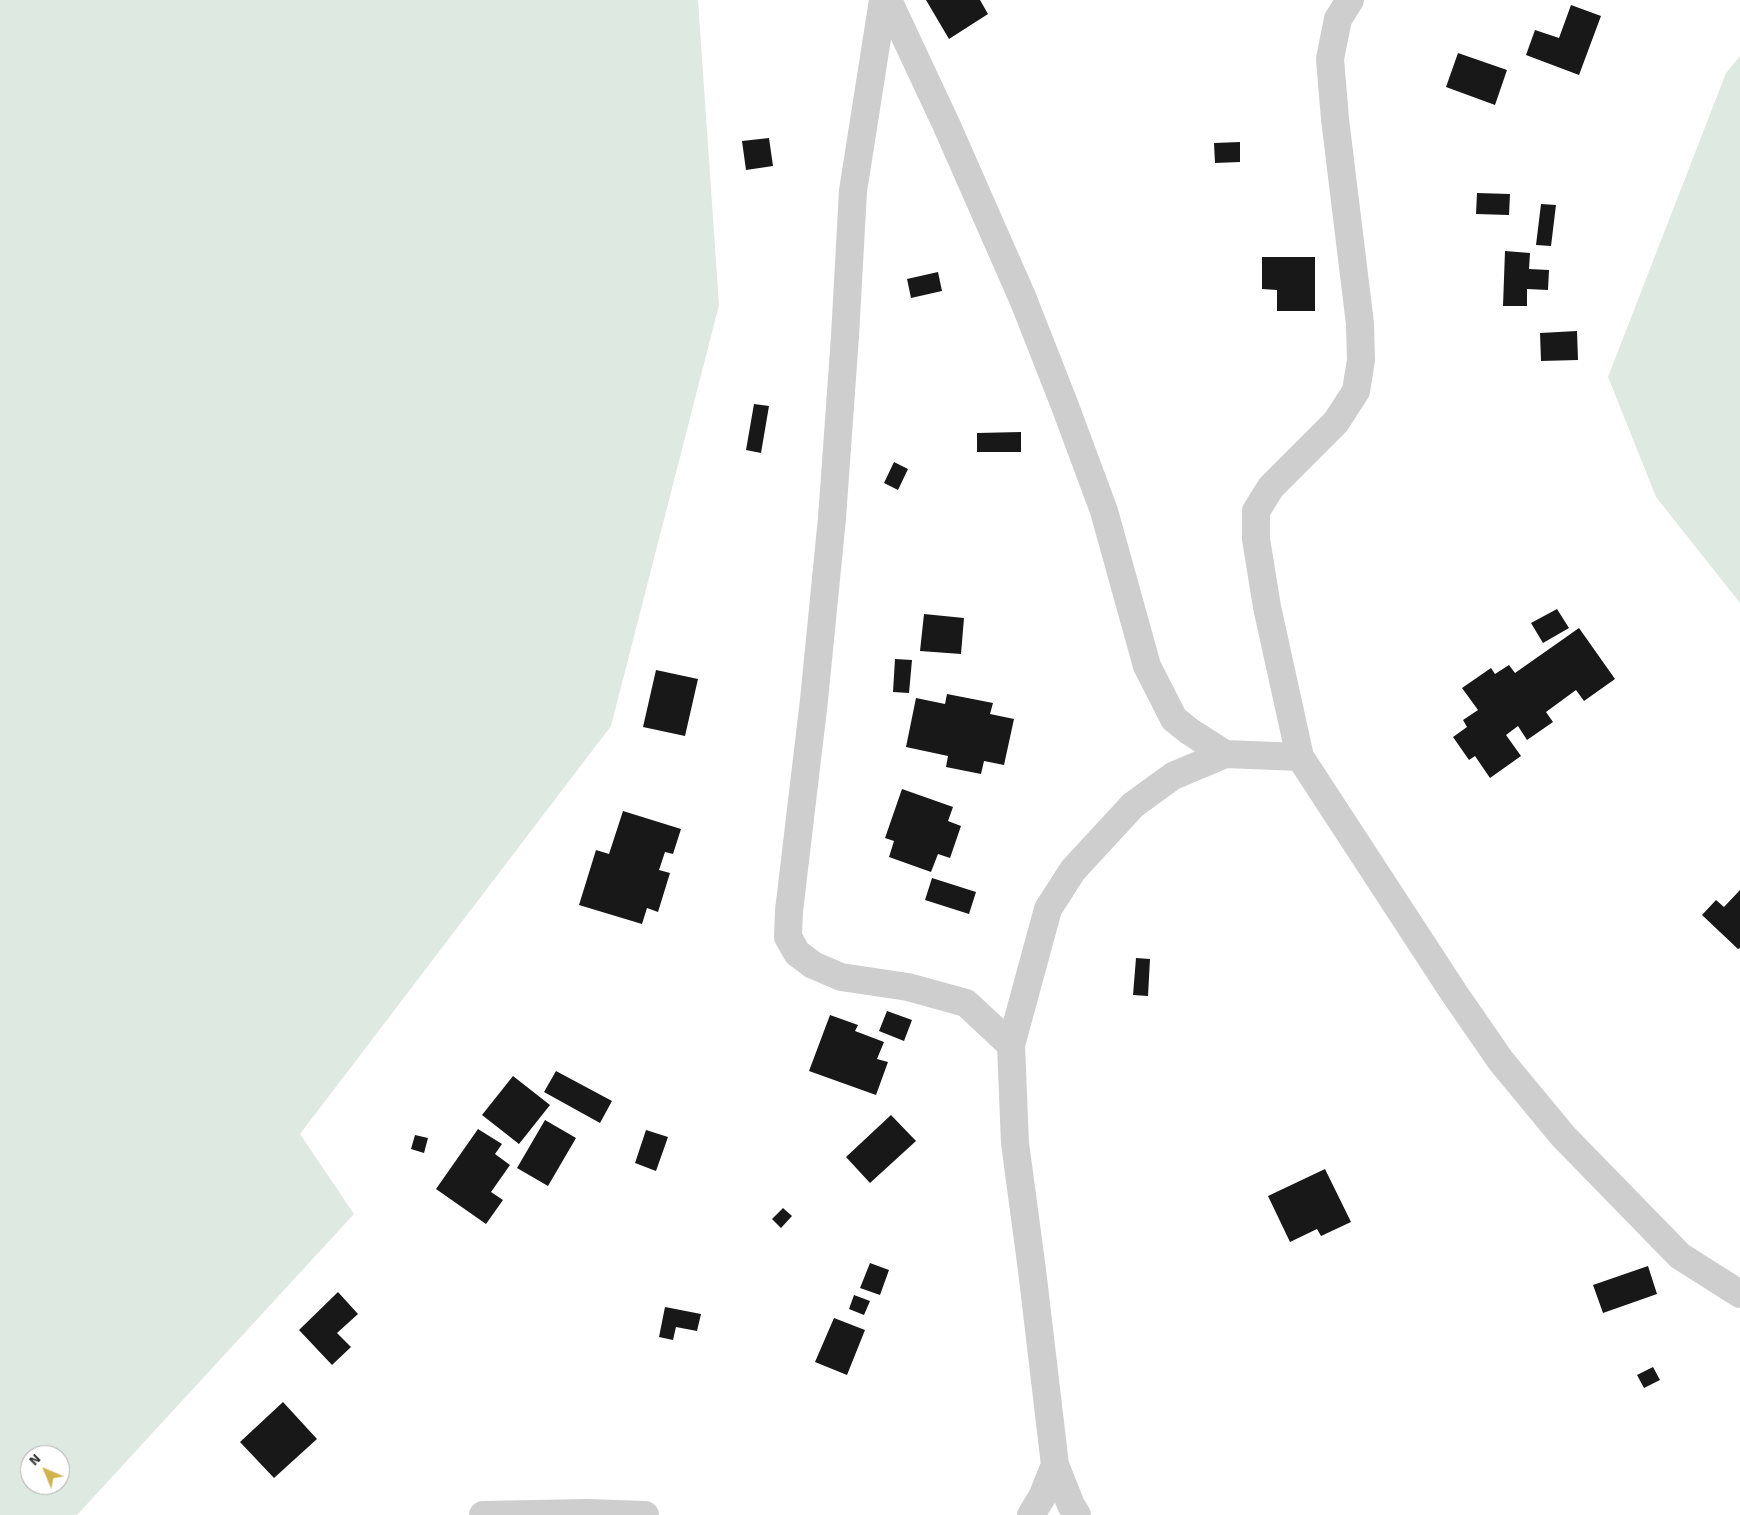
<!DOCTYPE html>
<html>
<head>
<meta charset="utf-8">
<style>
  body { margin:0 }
  #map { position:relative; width:1740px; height:1515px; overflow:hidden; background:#fff; font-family:Signika,sans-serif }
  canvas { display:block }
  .north { position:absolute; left:20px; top:1445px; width:50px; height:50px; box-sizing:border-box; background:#fff; border:1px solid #adadad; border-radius:50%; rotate:315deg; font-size:14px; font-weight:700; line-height:20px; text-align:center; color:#313131 }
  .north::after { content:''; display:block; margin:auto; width:18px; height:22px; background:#d0b34a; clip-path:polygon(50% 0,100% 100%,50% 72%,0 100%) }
</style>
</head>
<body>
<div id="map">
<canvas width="1740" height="1515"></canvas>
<div class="north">N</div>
</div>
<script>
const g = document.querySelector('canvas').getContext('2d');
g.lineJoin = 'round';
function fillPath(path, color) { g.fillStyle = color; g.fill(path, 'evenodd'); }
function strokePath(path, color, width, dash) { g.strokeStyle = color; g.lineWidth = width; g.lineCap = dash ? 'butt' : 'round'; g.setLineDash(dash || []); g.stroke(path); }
fillPath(new Path2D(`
  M0 0H698L719 305 611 726 300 1134 354 1214 77 1515H0ZM30 1455H60V1485H30Z
  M1740 56V603L1656 497 1608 377 1726 73Z`), '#dee9e1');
fillPath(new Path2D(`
  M926 0H980L988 14 949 39Z
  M1571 5 1601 16 1579 75 1526 55 1535 30 1559 38Z
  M1458 53 1507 70 1495 105 1446 87Z
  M769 138 773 166 746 170 742 141Z
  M1240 142V162L1215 163 1214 143Z
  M1477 193 1510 194 1509 215 1476 214Z
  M1541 204 1556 205 1551 246 1536 245Z
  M1505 251 1530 253 1529 269 1549 270 1548 290 1527 289V306H1503Z
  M1262 257H1315V311H1277V290L1262 289Z
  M938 272 942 291 911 298 907 279Z
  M1577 331 1578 360 1541 361 1540 333Z
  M754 404 769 406 761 453 746 450Z
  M1021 432V452H977V433Z
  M894 462 908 469 898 490 884 483Z
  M1557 609 1569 628 1543 643 1531 623Z
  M924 614 964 618 961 654 920 651Z
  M1579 628 1615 679 1584 701 1576 690 1546 712 1553 722 1527 740 1518 726 1506 735 1521 756 1490 778 1475 756 1469 760 1453 737 1467 727 1463 720 1478 710 1462 688 1491 668 1495 674 1509 665 1515 673Z
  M895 659 912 660 909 693 893 692Z
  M656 670 698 679 685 736 643 727Z
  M947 694 993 703 990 714 1014 719 1004 765 984 761 981 774 946 767 948 756 906 747 916 698 945 704Z
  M902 789 953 807 948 821 961 826 950 858 938 854 931 872 889 857 894 841 885 838Z
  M623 811 681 829 673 854 665 852 659 870 670 873 658 912 647 908 642 924 579 905 596 850 609 854Z
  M932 878 976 892 969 914 925 900Z
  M1740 890V948L1738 949 1702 915 1716 900 1724 907Z
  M1136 958 1150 959 1148 996 1133 995Z
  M887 1011 912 1020 904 1041 879 1031Z
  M830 1015 858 1025 855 1031 884 1042 877 1059 888 1062 876 1095 809 1071Z
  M556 1071 612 1101 600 1123 544 1092Z
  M513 1076 550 1105 519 1144 482 1115Z
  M891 1115 916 1141 870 1183 846 1157Z
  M545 1120 576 1138 548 1186 517 1168Z
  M478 1129 502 1144 495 1154 510 1165 491 1192 503 1200 486 1224 436 1189Z
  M646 1130 668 1137 656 1171 635 1163Z
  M415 1135 428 1138 424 1153 411 1149Z
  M1325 1169 1351 1222 1321 1236 1317 1229 1290 1242 1268 1196Z
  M783 1208 792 1216 781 1228 772 1219Z
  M870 1263 889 1270 880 1295 860 1288Z
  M1648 1266 1657 1294 1603 1313 1593 1285Z
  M338 1292 358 1314 337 1333 351 1347 332 1365 299 1330Z
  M854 1295 870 1301 864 1315 849 1309Z
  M665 1307 701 1314 697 1331 676 1327 673 1340 659 1337Z
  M834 1318 865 1330 847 1375 815 1362Z
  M1653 1367 1660 1380 1644 1388 1637 1375Z
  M283 1402 317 1439 274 1478 240 1442Z`), '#181818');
strokePath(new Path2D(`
  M883 0 853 191 845 336 832 518 814 700 789 911 788 937 797 953 813 965 841 977 908 987 966 1003 1011 1045
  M888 0 946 124 1023 299 1065 406 1104 511 1147 666 1174 719 1189 731 1225 754
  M1300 757 1267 607 1256 539V511L1271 487 1336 422 1356 391 1361 360 1360 324 1335 119 1330 59 1338 19 1350 0
  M483 1515 587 1513 645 1515
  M1031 1515 1042 1497 1055 1465
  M1077 1515 1071 1505 1055 1465 1032 1270 1015 1143 1011 1045 1048 909 1073 870 1133 805 1173 776 1225 754 1300 757 1454 993 1501 1061 1563 1136 1680 1256 1740 1294`), '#cecece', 28);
</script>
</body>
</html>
